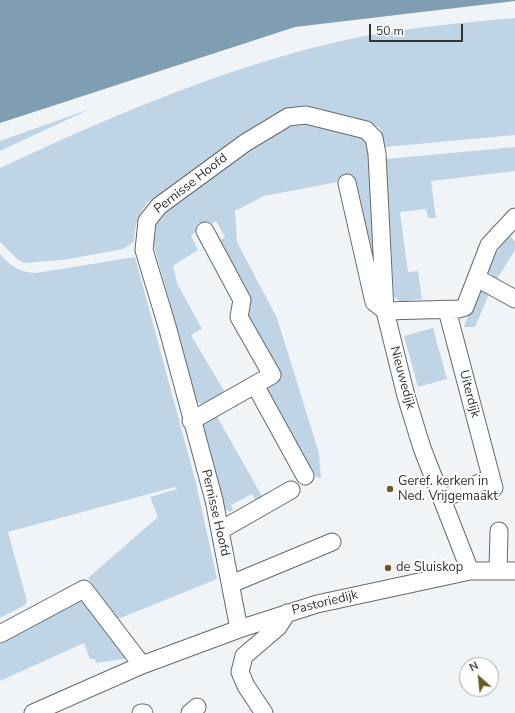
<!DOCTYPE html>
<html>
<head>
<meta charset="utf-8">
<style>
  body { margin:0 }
  #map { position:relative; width:515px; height:713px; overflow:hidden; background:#f1f4f6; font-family:"Nunito Sans",sans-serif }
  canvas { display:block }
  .north { position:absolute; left:459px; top:657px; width:40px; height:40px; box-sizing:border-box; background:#fff; border:1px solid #adaeae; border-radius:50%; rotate:333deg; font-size:11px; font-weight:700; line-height:16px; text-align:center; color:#323435 }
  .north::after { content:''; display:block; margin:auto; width:14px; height:18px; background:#6d5928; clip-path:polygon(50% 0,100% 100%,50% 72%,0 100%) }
  .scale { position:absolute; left:369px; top:24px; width:94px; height:18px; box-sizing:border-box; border:2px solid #323435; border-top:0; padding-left:5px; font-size:12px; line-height:14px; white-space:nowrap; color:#323435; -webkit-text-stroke:3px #fff; paint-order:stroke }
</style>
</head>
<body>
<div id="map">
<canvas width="515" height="713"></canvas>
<div class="north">N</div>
<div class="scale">50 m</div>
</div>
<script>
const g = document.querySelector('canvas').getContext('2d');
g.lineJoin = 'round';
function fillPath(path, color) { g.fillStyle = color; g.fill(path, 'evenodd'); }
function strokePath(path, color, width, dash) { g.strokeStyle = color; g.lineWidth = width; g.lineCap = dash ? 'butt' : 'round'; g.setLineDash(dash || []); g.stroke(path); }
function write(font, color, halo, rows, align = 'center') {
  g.font = font + ' "Nunito Sans",sans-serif'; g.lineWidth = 4; g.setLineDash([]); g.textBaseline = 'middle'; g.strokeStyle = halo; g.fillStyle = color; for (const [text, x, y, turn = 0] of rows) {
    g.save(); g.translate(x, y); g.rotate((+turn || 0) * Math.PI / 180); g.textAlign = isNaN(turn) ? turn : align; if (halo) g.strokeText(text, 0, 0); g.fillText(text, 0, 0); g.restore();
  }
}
fillPath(new Path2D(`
  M515 18V135L385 147 381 129 377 126C352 121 302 105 279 113L147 203C138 216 134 227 134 242L123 249 63 260 24 263 17 259 0 242V168C101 121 204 76 312 48 379 30 447 24 515 18Z
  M90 109 0 151V141Z
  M301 122 363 136 367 143 378 286 353 179 264 196 235 211 237 242 277 318 319 453 321 478 316 477 266 388 244 315 217 243 225 237 216 221 191 235 198 250 173 266 177 283 202 329 191 335 226 394 205 406 197 402 152 239 154 228 166 209 279 130Z
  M515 147V171L431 181 436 218H428L426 209 400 212 408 272 418 271 422 299 401 302 394 297 386 159Z
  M509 234 515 242V250L497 279 485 270Z
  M0 254C10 266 19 272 36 273L135 257 196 483 217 579 118 619 88 578 158 517 150 497 177 489 175 487 8 532 27 601 25 605 0 618Z
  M477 290 489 294 475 327H464Z
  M433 328 447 379 418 387 404 336Z
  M215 413 263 498 256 501 252 494 231 505 233 510 230 512 224 509 202 427 204 419Z
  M84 594 130 658 96 663 95 659H90L84 643 0 681V638Z`), '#bfd5e5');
fillPath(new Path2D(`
  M0 0H515V1L295 27 0 123Z`), '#809eb2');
const minor = new Path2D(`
  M347 183 374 302 385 311 406 396 422 448 470 571
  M477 278 515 299
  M447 310 494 488
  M255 385 305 476
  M191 421 272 375 239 317 242 300 205 231
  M442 499 491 478
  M221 530 291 490
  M498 570 499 531
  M231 584 332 542
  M239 629 214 500 167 326 144 250 147 221 159 206 245 143 288 117 306 115 366 130 374 138 377 154 385 311 459 309 465 307 489 245 515 217
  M0 634 84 589 142 665
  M33 713 142 665 239 629 317 604 470 571H515
  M141 713H144
  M190 713 197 707
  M264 713 246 686 240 672 244 656 278 627 287 613`);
strokePath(minor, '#66696b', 19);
strokePath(minor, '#fff', 17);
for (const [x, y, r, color] of [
  [390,489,4,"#6d5928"],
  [388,568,4,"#6d5928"]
]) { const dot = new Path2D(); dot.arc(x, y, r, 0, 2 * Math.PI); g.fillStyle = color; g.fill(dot); strokePath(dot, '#fff', 1.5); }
write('13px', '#323435', '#fff', [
  ["Pernisse Hoofd",191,184,-38],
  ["Nieuwedijk",402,378,75],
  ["Uiterdijk",469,394,75],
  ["Pernisse Hoofd",215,513,77],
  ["Pastoriedijk",325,603,-14]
]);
write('13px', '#323435', '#fff', [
  ["Geref. kerken in",398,482],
  ["Ned. Vrijgemaakt",398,497],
  ["de Sluiskop",396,568]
], 'left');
</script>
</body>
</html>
